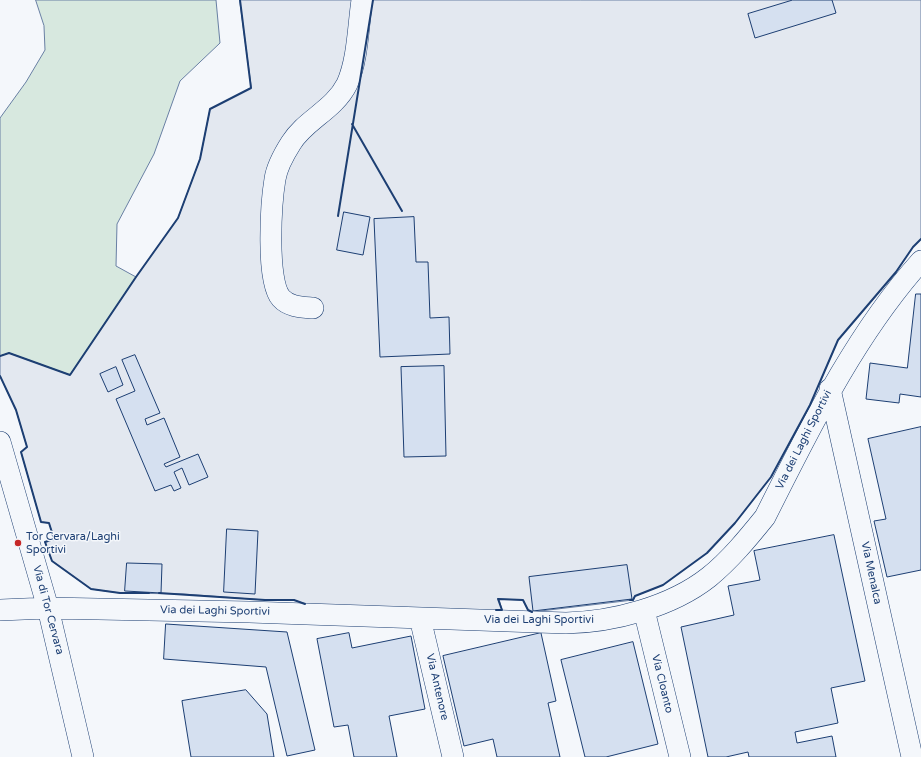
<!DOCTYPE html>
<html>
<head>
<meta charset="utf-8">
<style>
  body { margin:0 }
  canvas { display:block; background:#f4f7fb }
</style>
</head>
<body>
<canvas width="921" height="757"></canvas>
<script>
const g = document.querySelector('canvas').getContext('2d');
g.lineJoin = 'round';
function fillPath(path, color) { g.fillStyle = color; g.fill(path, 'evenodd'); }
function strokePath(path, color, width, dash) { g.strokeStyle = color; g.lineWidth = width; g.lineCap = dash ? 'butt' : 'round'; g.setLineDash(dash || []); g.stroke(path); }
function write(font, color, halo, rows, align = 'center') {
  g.font = font + ' "Varela Round",sans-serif'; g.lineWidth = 3; g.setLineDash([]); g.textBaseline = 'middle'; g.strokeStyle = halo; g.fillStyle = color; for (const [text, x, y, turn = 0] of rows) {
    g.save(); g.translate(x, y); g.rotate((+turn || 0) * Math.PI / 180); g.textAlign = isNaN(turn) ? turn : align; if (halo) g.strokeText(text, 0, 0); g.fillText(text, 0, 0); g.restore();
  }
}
const green = new Path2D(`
  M36 0H216L220 43 180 81 154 154 117 224 116 266 136 277 70 375 9 353 0 356V118L26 82 45 50 44 26Z`);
fillPath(green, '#d7e8df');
strokePath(green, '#687fa3', 1);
const parking = new Path2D(`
  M240 0H921V239L913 247 896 272 838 340 810 405 771 477 735 523 707 553 663 585 635 596 633 600 532 612 528 610 523 600 499 599 502 610 467 612 314 607 294 600H265L183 594 120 593 91 589 52 561 45 542 54 538 49 523 41 522 21 452 27 447 16 410 0 376V356L9 353 70 375 136 277 178 218 200 159 210 109 251 88Z`);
fillPath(parking, '#e3e8f0');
strokePath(parking, '#687fa3', 1);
const building = new Path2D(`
  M793 0H832L836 13 755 38 748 14Z
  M344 212 370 217 363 255 337 250Z
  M414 217 416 262H428L430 318 449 317 450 354 380 357 374 219Z
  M916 294H921V397L900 394 899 403 866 399 870 363 907 368Z
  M135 355 160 413 145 419 147 425 164 418 180 457 164 464 166 467 198 454 208 477 189 485 182 468 174 472 181 488 174 491 171 485 155 491 116 399 135 391 122 360Z
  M444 366 446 456 404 457 401 367Z
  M116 367 123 385 108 392 100 374Z
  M921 427V570L887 577 874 521 886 519 868 439Z
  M227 529 258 531 255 594 224 592Z
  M834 535 865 681 831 688 838 723 795 732 797 743 832 736 836 757H749L748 752 726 757H708L681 627 734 615 728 586 760 580 754 551Z
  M127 563 162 564 161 593 125 591Z
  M627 565 632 599 533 611 529 577Z
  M166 624 287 632 315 750 287 756 266 667 164 659Z
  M349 633 352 648 411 636 425 709 389 716 397 757H354L348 725 334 727 317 639Z
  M541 633 556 701 548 703 560 757H497L493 739 464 746 443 656Z
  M633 642 658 744 606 757H585L561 660Z
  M246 690 267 714 274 757H191L182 701Z`);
fillPath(building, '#d5e0f0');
strokePath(building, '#1d3f73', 1);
const minor = new Path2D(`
  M313 308C302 307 289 307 281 298 266 281 271 203 275 179 277 166 284 154 291 143 305 120 334 110 347 84 358 59 358 27 362 0
  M830 389 912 757
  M0 442 48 608 83 757
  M0 610 48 608 249 612 566 623C613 622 671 607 709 577 730 560 748 538 765 517 810 428 854 336 921 261
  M644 610 680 757
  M420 618 453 757`);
strokePath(minor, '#1d3f73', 22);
strokePath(minor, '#f4f7fb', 21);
strokePath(new Path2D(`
  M352 124 402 211
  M338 216 373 0
  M0 356 9 353 70 375 136 277 178 218 200 159 210 109 251 88 240 0
  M0 376 16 410 27 447 21 452 41 522 49 523 54 539 45 542 52 561 91 589 120 593H149
  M159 593 265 600H294L305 604
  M630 600H633L635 596 663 585 707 553 735 523 771 477 810 405 838 340 896 272 913 247 921 239
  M496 610H502L498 599 523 600 528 610 532 612`), '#1d3f73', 2);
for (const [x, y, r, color] of [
  [18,543,4,"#c62828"]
]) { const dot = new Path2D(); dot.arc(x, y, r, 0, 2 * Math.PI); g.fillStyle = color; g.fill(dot); strokePath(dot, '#f4f7fb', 1.5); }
write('11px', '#1d3f73', '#f4f7fb', [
  ["Via dei Laghi Sportivi",804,440,-63],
  ["Via Menalca",871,573,78],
  ["Via di Tor Cervara",48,610,75],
  ["Via dei Laghi Sportivi",215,611,1],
  ["Via dei Laghi Sportivi",539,620],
  ["Via Cloanto",662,684,76],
  ["Via Antenore",437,687,77]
]);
write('11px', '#1d3f73', '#f4f7fb', [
  ["Tor Cervara/Laghi",26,537],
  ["Sportivi",26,550]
], 'left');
</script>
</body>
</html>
